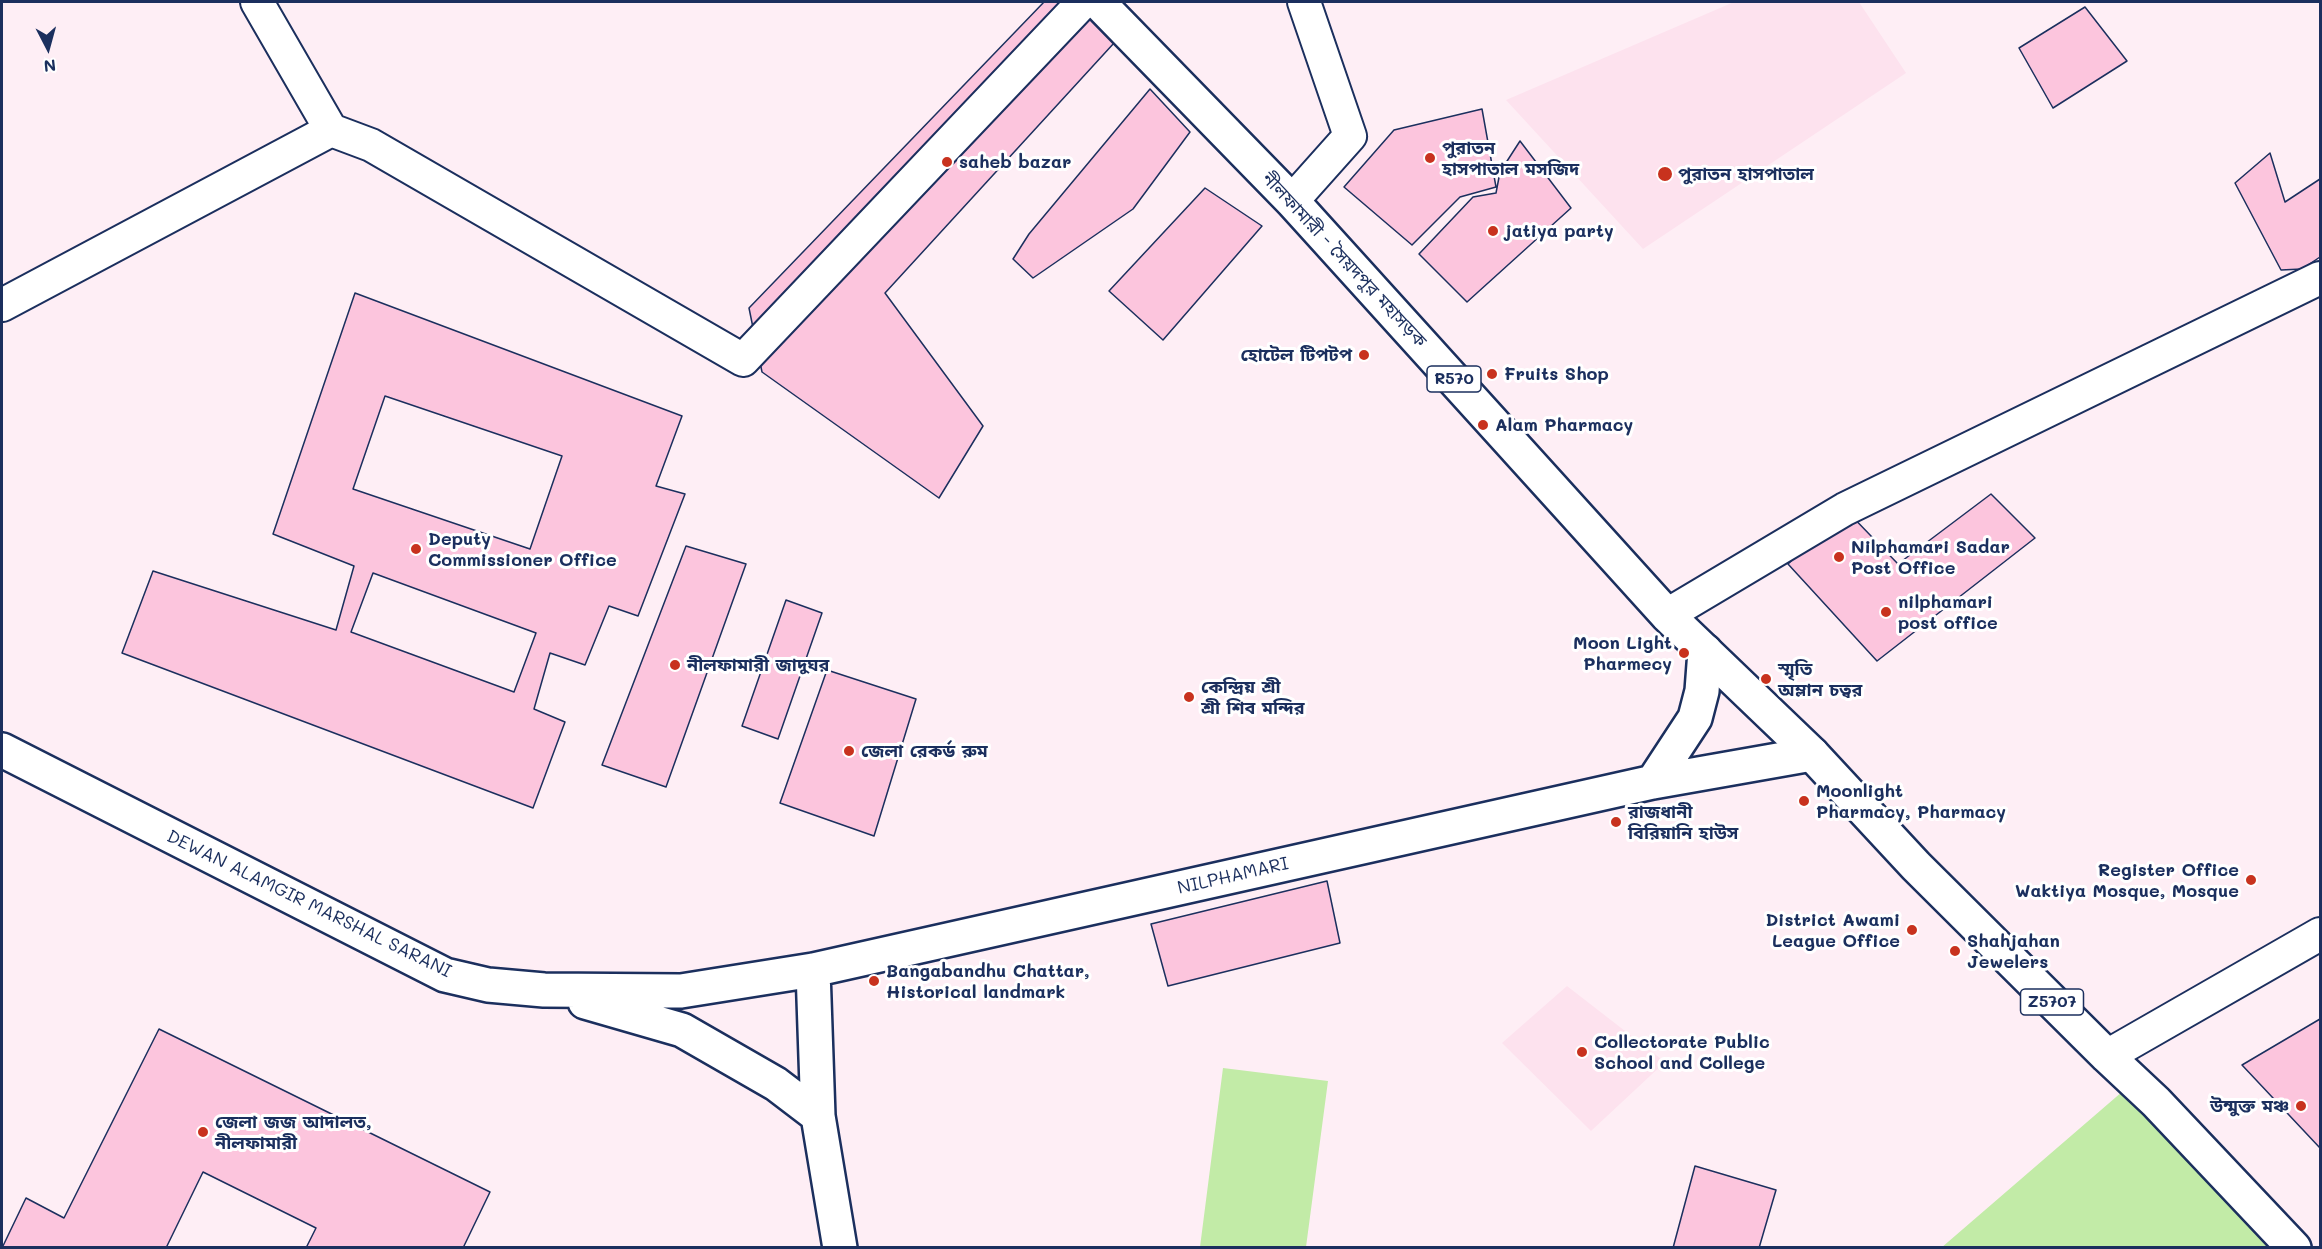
<!DOCTYPE html>
<html>
<head>
<meta charset="utf-8">
<style>
  body { margin:0 }
  #map { position:relative; width:2322px; height:1249px; overflow:hidden; background:#feeef5; font-family:Mali,sans-serif }
  canvas { display:block }
  .frame { position:absolute; inset:0; border:3px solid #1b2f5e; pointer-events:none }
  .north { position:absolute; left:18px; top:18px; width:60px; height:60px; -webkit-text-stroke:4px #fff; paint-order:stroke; rotate:174deg; font-size:16px; font-weight:700; line-height:24px; text-align:center; color:#1b2f5e }
  .north::after { content:''; display:block; margin:auto; width:21px; height:27px; background:#1b2f5e; clip-path:polygon(50% 0,100% 100%,50% 72%,0 100%) }
</style>
</head>
<body>
<div id="map">
<canvas width="2322" height="1249"></canvas>
<div class="frame"></div>
<div class="north">N</div>
</div>
<script>
const g = document.querySelector('canvas').getContext('2d');
g.lineJoin = 'round';
function fillPath(path, color) { g.fillStyle = color; g.fill(path, 'evenodd'); }
function strokePath(path, color, width, dash) { g.strokeStyle = color; g.lineWidth = width; g.lineCap = dash ? 'butt' : 'round'; g.setLineDash(dash || []); g.stroke(path); }
function write(font, color, halo, rows, align = 'center') {
  g.font = font + ' Mali,"Noto Sans Bengali",sans-serif'; g.lineWidth = 6; g.setLineDash([]); g.textBaseline = 'middle'; g.strokeStyle = halo; g.fillStyle = color; for (const [text, x, y, turn = 0] of rows) {
    g.save(); g.translate(x, y); g.rotate((+turn || 0) * Math.PI / 180); g.textAlign = isNaN(turn) ? turn : align; if (halo) g.strokeText(text, 0, 0); g.fillText(text, 0, 0); g.restore();
  }
}
fillPath(new Path2D(`
  M1734 2H1859L1906 73 1643 249 1506 100Z
  M1567 986 1665 1062 1591 1131 1502 1043Z`), '#fde2ee');
fillPath(new Path2D(`
  M1223 1068 1328 1081 1306 1247H1200Z
  M2130 1085 2271 1248H1941Z`), '#c2eba7');
const building = new Path2D(`
  M1044 2H1095L1125 31 885 293 983 426 939 498 762 372 749 308Z
  M2085 7 2127 61 2053 108 2019 48Z
  M1150 89 1190 132 1133 209 1033 278 1013 259 1029 234Z
  M1482 109 1496 187 1460 197 1412 245 1344 187 1394 130Z
  M1520 141 1571 208 1467 302 1419 254 1473 197 1496 193 1500 172Z
  M2270 153 2285 202 2320 179V257L2302 269 2281 270 2235 183Z
  M1205 188 1262 226 1163 340 1109 291Z
  M355 293 682 416 656 486 685 494 638 616 609 606 585 665 550 653 534 709 565 722 533 808 122 653 153 571 336 630 354 566 273 534ZM385 396 562 456 530 549 353 489ZM373 573 536 633 514 692 351 632Z
  M1991 494 2035 538 1877 661 1788 564 1845 509 1898 564Z
  M686 546 746 564 666 787 602 765Z
  M786 600 822 613 778 739 742 726Z
  M827 670 916 699 874 836 780 803Z
  M1327 881 1340 943 1168 986 1151 924Z
  M2320 1019V1148L2242 1065Z
  M159 1029 490 1192 463 1248H306L316 1228 203 1172 166 1248H2L26 1198 64 1218Z
  M1695 1166 1776 1190 1759 1248H1673Z`);
fillPath(building, '#fcc5dd');
strokePath(building, '#1b2f5e', 1.5);
const street = new Path2D(`
  M257 2 331 130 371 145 743 360 1083 2
  M1292 201 1350 136 1304 2
  M2 305 331 130
  M1667 615 1845 509 2320 278
  M2107 1056 2320 934`);
const secondary = new Path2D(`
  M2 750 445 975 488 985 544 990 681 991 813 970 1653 782 1812 754
  M1653 782 1695 718 1702 691 1705 651
  M813 970 818 1116 840 1248
  M585 1002 682 1030 776 1084 818 1116`);
const primary = new Path2D(`
  M1098 2 1292 201 1667 615 1812 754 1916 866 2107 1056 2156 1102 2294 1248`);
strokePath(street, '#1b2f5e', 36);
strokePath(secondary, '#1b2f5e', 38);
strokePath(primary, '#1b2f5e', 38);
strokePath(street, '#fff', 32);
strokePath(secondary, '#fff', 33);
strokePath(primary, '#fff', 33);
for (const [x, y, r, color] of [
  [1430,158,6,"#c8321e"],
  [947,162,6,"#c8321e"],
  [1665,174,8,"#c8321e"],
  [1493,231,6,"#c8321e"],
  [1364,355,6,"#c8321e"],
  [1492,374,6,"#c8321e"],
  [1483,425,6,"#c8321e"],
  [416,549,6,"#c8321e"],
  [1839,557,6,"#c8321e"],
  [1886,612,6,"#c8321e"],
  [1684,653,6,"#c8321e"],
  [675,665,6,"#c8321e"],
  [1766,679,6,"#c8321e"],
  [1189,697,6,"#c8321e"],
  [849,751,6,"#c8321e"],
  [1804,801,6,"#c8321e"],
  [1616,822,6,"#c8321e"],
  [2251,880,6,"#c8321e"],
  [1912,930,6,"#c8321e"],
  [1955,951,6,"#c8321e"],
  [874,981,6,"#c8321e"],
  [1582,1052,6,"#c8321e"],
  [2301,1106,6,"#c8321e"],
  [203,1132,6,"#c8321e"]
]) { const dot = new Path2D(); dot.arc(x, y, r, 0, 2 * Math.PI); g.fillStyle = color; g.fill(dot); strokePath(dot, '#fff', 2); }
for (const [x, y, w] of [
  [1454,379,54],
  [2052,1002,63]
]) { const box = new Path2D(); box.roundRect(x - w / 2, y - 13, w, 26, 4.5); g.fillStyle = '#fff'; g.fill(box); strokePath(box, '#1b2f5e', 1.5); }
write('bold 16px', '#1b2f5e', null, [
  ["R570",1454,379],
  ["Z5707",2052,1002]
]);
write('bold 18px', '#1b2f5e', '#fff', [
  ["পুরাতন",1442,148],
  ["হাসপাতাল মসজিদ",1442,169],
  ["saheb bazar",959,162],
  ["পুরাতন হাসপাতাল",1678,174],
  ["jatiya party",1505,231],
  ["হোটেল টিপটপ",1352,355,"right"],
  ["Fruits Shop",1504,374],
  ["Alam Pharmacy",1495,425],
  ["Deputy",428,539],
  ["Commissioner Office",428,560],
  ["Nilphamari Sadar",1851,547],
  ["Post Office",1851,568],
  ["nilphamari",1898,602],
  ["post office",1898,623],
  ["Moon Light",1672,643,"right"],
  ["Pharmecy",1672,664,"right"],
  ["নীলফামারী জাদুঘর",687,665],
  ["স্মৃতি",1778,669],
  ["অম্লান চত্বর",1778,690],
  ["কেন্দ্রিয় শ্রী",1201,687],
  ["শ্রী শিব মন্দির",1201,708],
  ["জেলা রেকর্ড রুম",861,751],
  ["Moonlight",1816,791],
  ["Pharmacy, Pharmacy",1816,812],
  ["রাজধানী",1628,812],
  ["বিরিয়ানি হাউস",1628,833],
  ["Register Office",2239,870,"right"],
  ["Waktiya Mosque, Mosque",2239,891,"right"],
  ["District Awami",1900,920,"right"],
  ["League Office",1900,941,"right"],
  ["Shahjahan",1967,941],
  ["Jewelers",1967,962],
  ["Bangabandhu Chattar,",886,971],
  ["Historical landmark",886,992],
  ["Collectorate Public",1594,1042],
  ["School and College",1594,1063],
  ["উন্মুক্ত মঞ্চ",2289,1106,"right"],
  ["জেলা জজ আদালত,",215,1122],
  ["নীলফামারী",215,1143]
], 'left');
write('18px', '#1b2f5e', '#fff', [
  ["নীলফামারী - সৈয়দপুর মহাসড়ক",1344,260,47],
  ["NILPHAMARI",1233,876,-13],
  ["DEWAN ALAMGIR MARSHAL SARANI",309,904,26]
]);
</script>
</body>
</html>
